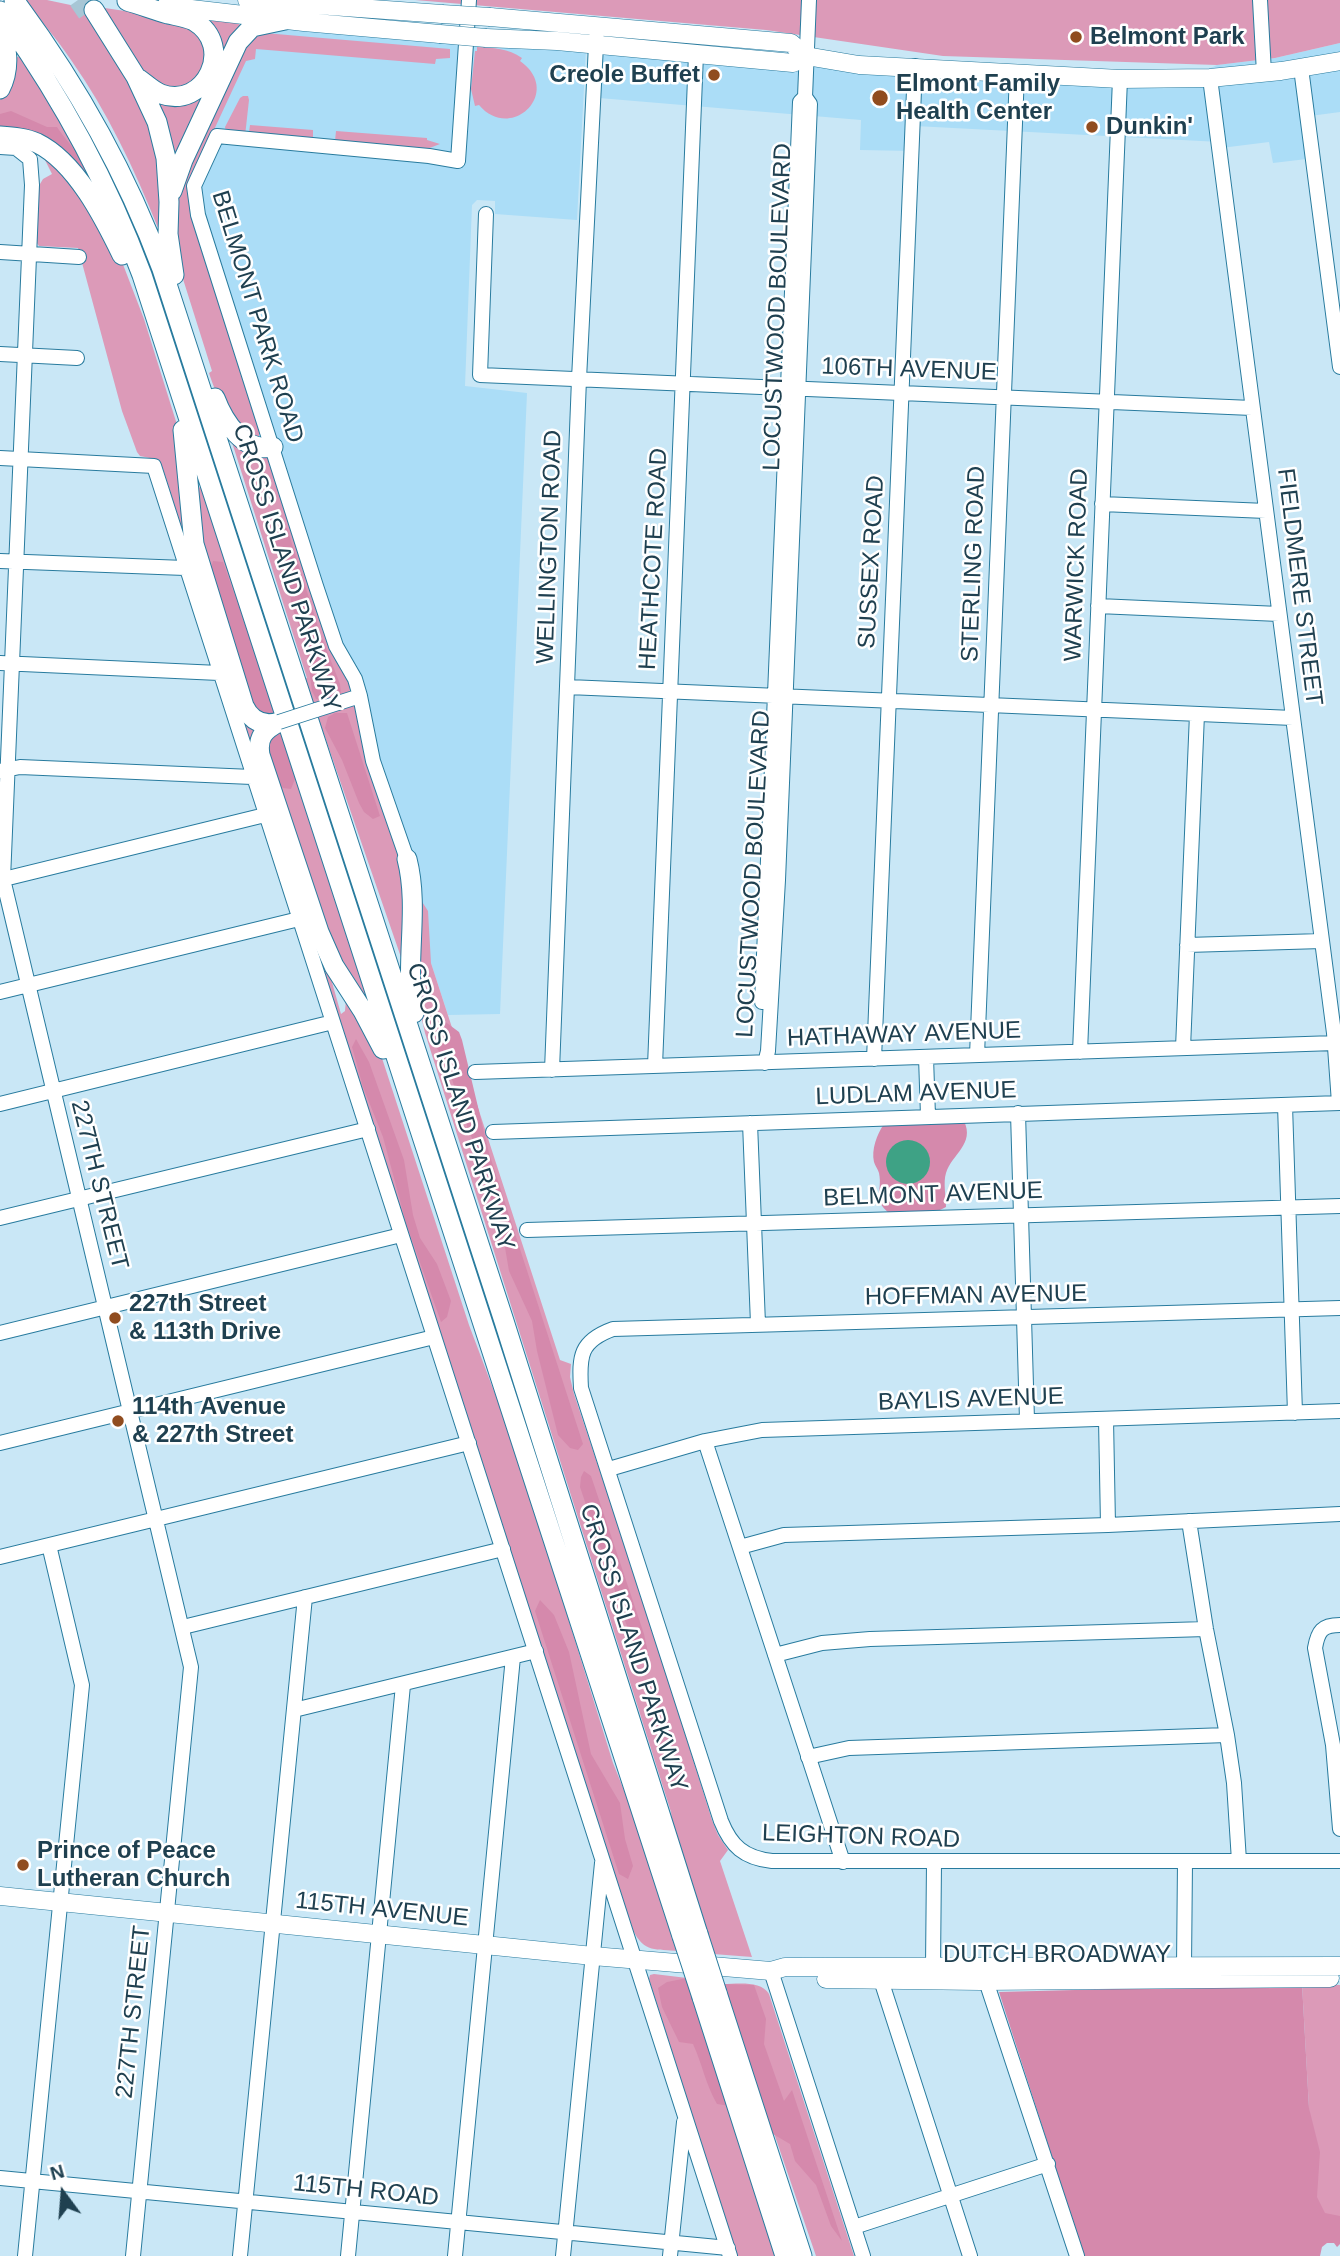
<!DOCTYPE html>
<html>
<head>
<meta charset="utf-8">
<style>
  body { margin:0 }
  #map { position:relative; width:1340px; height:2256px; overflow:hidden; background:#c9e7f6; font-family:Arial,sans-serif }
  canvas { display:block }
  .north { position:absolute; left:28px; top:2158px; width:70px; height:70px; -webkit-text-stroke:5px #fff; paint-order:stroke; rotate:344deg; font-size:19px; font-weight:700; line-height:28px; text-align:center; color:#1f4050 }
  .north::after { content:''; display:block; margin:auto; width:24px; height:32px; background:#1f4050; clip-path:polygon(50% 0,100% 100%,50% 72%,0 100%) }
</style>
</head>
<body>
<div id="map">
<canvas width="1340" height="2256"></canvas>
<div class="north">N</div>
</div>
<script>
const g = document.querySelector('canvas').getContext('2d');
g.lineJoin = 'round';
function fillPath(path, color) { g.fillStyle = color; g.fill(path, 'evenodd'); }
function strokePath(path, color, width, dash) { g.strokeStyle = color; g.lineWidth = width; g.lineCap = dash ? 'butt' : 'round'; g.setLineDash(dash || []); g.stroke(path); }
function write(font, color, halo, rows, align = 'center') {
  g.font = font + ' Arial,sans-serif'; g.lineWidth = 5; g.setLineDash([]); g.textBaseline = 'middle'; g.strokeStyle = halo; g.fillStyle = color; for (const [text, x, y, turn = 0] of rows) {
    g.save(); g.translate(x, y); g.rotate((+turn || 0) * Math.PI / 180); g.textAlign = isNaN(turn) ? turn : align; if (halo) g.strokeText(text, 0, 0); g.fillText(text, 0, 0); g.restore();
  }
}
fillPath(new Path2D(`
  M262 26 586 50 577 220 495 214V201L477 200 472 205 465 386 527 393 500 1014 448 1015 188 221 184 180Z
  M1340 43V112L1310 116 1315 158 1273 163 1269 142 1221 148 1220 142 915 126 914 151 860 150 861 120 599 98 601 50 1188 79 1217 65 1275 58Z`), '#abddf7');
fillPath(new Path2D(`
  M25 0H47L80 7 130 77 154 131 161 227 158 228C135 170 107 111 71 60 57 39 40 20 25 0Z
  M415 0H1340V43L1275 58 1217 65 943 56 766 30Z
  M98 7 186 20 210 51 192 87H155Z
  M208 19 239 23 240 28 180 154 172 150 154 101 208 86Z
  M253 32 450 49V58L436 59 435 64 256 49 255 59 246 61 193 175 190 188V211L259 430V436L254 438C231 430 216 395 209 373L212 371 183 279 171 220 176 191Z
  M477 47C494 48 508 48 522 58L520 61C564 92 511 143 479 105L475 106 471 89 475 51H477Z
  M21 55 66 123 119 234 70 161 0 131V100L7 88 14 59Z
  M243 96H248L249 100 245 136 226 132 225 127 240 98Z
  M250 125 313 130V139L249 132Z
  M336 131 427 138V140L440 144 427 149 335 141Z
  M27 144 71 179 119 254 144 319 179 431 186 521 260 728 341 1014 345 1011 346 999 380 1052 469 1325 515 1447 613 1763 646 1845 679 1951C656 1949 644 1953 633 1930L407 1237 163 469C157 459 151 458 140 456L137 452 122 411 78 248 39 246 36 242 37 189 43 179 52 174 44 158 25 145Z
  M229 433 269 457 348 678 350 691 346 694 312 706 304 679 307 678Z
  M194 483 204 491 246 618 242 620 278 717 200 545Z
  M350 706H355L359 711 368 763 407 884 404 966 318 717Z
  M282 729 374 1014 339 963 266 751Z
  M419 897 428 911 431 963 560 1360 571 1364 570 1377 574 1394 641 1594 712 1820 718 1835 728 1850 720 1861 752 1957 713 1954 673 1829 671 1812 425 1033 416 994Z
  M654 1974 687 1978 775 2256H737L649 1979 650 1975Z
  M723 1984C737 1984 761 1980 769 1994L854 2256H816Z
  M1302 1984 1340 1985V2232L1316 2233Z`), '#dc9ab8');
fillPath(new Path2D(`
  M11 111 47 127H57C68 144 88 160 87 181L0 131V114Z
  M277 527 287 528 320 633 340 684 341 694 325 700 316 699 312 691 306 645 291 604 290 583 275 544Z
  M213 561 223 562 278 717 274 718 254 710 211 568Z
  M335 713H347L380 816 373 819 364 812 359 803 342 760 325 728 328 717Z
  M282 729 297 774 291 789 283 788 277 783 266 751 268 740Z
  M432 1012 459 1032 462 1040 489 1153 583 1444 578 1450 570 1448 558 1435 537 1351 532 1321 509 1271 502 1230 483 1176 479 1152 469 1132 447 1064 429 1036 426 1019Z
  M356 1039 369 1062 404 1160 413 1215 420 1238 437 1264 451 1301 447 1317 441 1322 406 1223 383 1137 363 1087 352 1047Z
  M964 1121C975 1144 952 1154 946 1173 943 1182 946 1197 946 1207L934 1213 890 1214C871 1198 883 1193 879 1173 878 1169 875 1166 874 1162 871 1150 877 1134 884 1124Z
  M584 1471 591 1476 644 1634 649 1657 642 1660 636 1653 580 1487 581 1477Z
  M540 1600 554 1615 569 1652 591 1754 620 1803 625 1839 633 1866 628 1879 619 1874 535 1611Z
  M687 1978 730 2106 717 2104C705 2083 703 2066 693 2044L679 2042 662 2007 658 1988 667 1982Z
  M723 1984 754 1985 766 2019 764 2044 784 2101 792 2090 842 2241 831 2226 816 2185 795 2161 790 2144 773 2134Z
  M1302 1984 1309 2108 1320 2152 1317 2197 1325 2213 1340 2216V2244L1337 2247 1334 2243H1327L1322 2247 1320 2256H1084L999 1992Z`), '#d589ac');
fillPath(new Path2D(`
  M886 1162a22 22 0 1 1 44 0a22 22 0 1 1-44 0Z`), '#3ea285');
strokePath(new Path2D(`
  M78 0 87 13`), '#a7c6d5', 19, [19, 10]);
const minor = new Path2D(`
  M1260 0 1264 73
  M1301 68 1340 367
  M1210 78 1334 1033 1339 1103
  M0 147 16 148 30 159 32 185 3 879 191 1667 133 2256
  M486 214 480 375 1252 408
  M0 252 79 257
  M0 354 77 358
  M0 458 154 466 730 2256
  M1102 504 1266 511
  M0 561 185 568
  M1098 606 1279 614
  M0 663 219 673
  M568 687 1293 718
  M316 710 360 696
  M0 771 20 767 252 777
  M407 859 373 761 360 696 355 679 336 646 316 586 198 215 194 186 217 136 429 156 458 161 469 0
  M0 880 265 815
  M1187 945 1322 941
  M0 992 299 919
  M762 1002 800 102 805 97
  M1183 1048 1197 714
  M1080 1052 1120 79
  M977 1055 1017 74
  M926 1057 928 1116
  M874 1059 915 66
  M765 1063 768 1051 778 880 810 104 805 97 809 0
  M655 1066 696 54
  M552 1070 579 379 597 25
  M475 1072 1335 1043
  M0 1104 333 1022
  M1285 1105 1295 1413
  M1018 1113 1027 1420
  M750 1123 758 1324
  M493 1132 1340 1103
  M0 1218 368 1129
  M527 1230 1340 1206
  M1340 1308 613 1329C580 1341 579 1356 581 1388L721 1821C731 1846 744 1858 772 1861H1340
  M0 1333 401 1235
  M1106 1419 1108 1525
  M705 1441 843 1862
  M0 1443 434 1337
  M609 1469 705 1441 762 1430 1340 1411
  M1189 1521 1206 1629 1227 1735 1234 1783 1239 1861
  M740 1547 784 1535 1108 1525 1340 1514
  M0 1557 469 1443
  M1340 1625C1322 1625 1318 1631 1315 1648L1333 1745 1340 1829
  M183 1627 503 1549
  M775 1655 822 1643 870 1639 1206 1629
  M294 1710 536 1651
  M808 1757 849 1748 1227 1735
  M933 1966 934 1863
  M1184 1966 1185 1862
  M771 1971 863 2256
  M881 1980 970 2256
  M986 1981 1077 2256
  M0 2178 728 2248
  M854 2227 1048 2164
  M25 2256 82 1685 49 1545
  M240 2256 305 1597
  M348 2256 403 1685
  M455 2256 513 1657
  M563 2256 602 1863
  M670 2256 684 2122`);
const major = new Path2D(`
  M247 0 442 14
  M166 6 304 22 440 34
  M490 17 791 43 806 56 859 65 1120 79 1210 78 1281 71 1340 61
  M486 38 557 41 793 63 806 56
  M0 1896 593 1956 771 1971 785 1967 1340 1966
  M826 1979 981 1981 1330 1978`);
const highway = new Path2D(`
  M14 0C76 83 126 172 162 269L504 1321 698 1934
  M127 1C141 5 154 10 168 14 177 16 186 17 194 21 236 46 205 110 161 94 153 91 146 84 139 79
  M94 10 136 77 157 122 166 158 169 202 168 234 174 275
  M0 11C59 93 107 180 142 275L682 1936
  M0 25C7 46 11 68 0 89
  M0 136C13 137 26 138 37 143 76 162 104 218 122 255
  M172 191 183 160 238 42 252 27 285 20
  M215 398C224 422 244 453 273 447
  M183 430 194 544 244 706C251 721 263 727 279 722
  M279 722C264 730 257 737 260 755L319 932 334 966 363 1011 383 1049
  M407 859C420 910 404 962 414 1013
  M717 1993 802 2256
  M702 1997 785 2256`);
strokePath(minor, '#287b9e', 16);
strokePath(major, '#287b9e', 19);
strokePath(highway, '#287b9e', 21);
strokePath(minor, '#fff', 14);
strokePath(major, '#fff', 18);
strokePath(highway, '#fff', 19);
const minorBridge = new Path2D(`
  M279 722 316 710`);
const majorBridge = new Path2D(`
  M442 14 490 17
  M440 34 486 38`);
const highwayBridge = new Path2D(`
  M698 1934 717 1993
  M682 1936 702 1997`);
strokePath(minorBridge, '#287b9e', 16, []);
strokePath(majorBridge, '#287b9e', 19, []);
strokePath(highwayBridge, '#287b9e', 21, []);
strokePath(minorBridge, '#fff', 14);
strokePath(majorBridge, '#fff', 18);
strokePath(highwayBridge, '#fff', 19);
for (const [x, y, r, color] of [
  [1076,37,7,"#904c1f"],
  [714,75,7,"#904c1f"],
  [880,98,9,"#904c1f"],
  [1092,127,7,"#904c1f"],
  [115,1318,7,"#904c1f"],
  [118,1421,7,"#904c1f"],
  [23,1865,7,"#904c1f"]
]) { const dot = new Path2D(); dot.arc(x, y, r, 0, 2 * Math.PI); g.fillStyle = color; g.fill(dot); strokePath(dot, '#fff', 2.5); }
write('bold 24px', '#1f4050', '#fff', [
  ["Belmont Park",1090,37],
  ["Creole Buffet",700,75,"right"],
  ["Elmont Family",896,84],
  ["Health Center",896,112],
  ["Dunkin'",1106,127],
  ["227th Street",129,1304],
  ["& 113th Drive",129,1332],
  ["114th Avenue",132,1407],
  ["& 227th Street",132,1435],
  ["Prince of Peace",37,1851],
  ["Lutheran Church",37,1879]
], 'left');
write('24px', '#1f4050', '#fff', [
  ["LOCUSTWOOD BOULEVARD",778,307,-88],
  ["BELMONT PARK ROAD",257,317,73],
  ["106TH AVENUE",909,370,2],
  ["WELLINGTON ROAD",550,547,-88],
  ["HEATHCOTE ROAD",654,559,-87],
  ["SUSSEX ROAD",872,562,-87],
  ["STERLING ROAD",974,564,-88],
  ["WARWICK ROAD",1077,565,-88],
  ["CROSS ISLAND PARKWAY",286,568,72],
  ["FIELDMERE STREET",1299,587,83],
  ["LOCUSTWOOD BOULEVARD",754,874,-87],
  ["HATHAWAY AVENUE",904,1035,-2],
  ["LUDLAM AVENUE",916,1094,-2],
  ["CROSS ISLAND PARKWAY",460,1107,72],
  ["227TH STREET",99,1185,76],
  ["BELMONT AVENUE",933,1195,-2],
  ["HOFFMAN AVENUE",976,1296,-1],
  ["BAYLIS AVENUE",971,1400,-2],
  ["CROSS ISLAND PARKWAY",633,1648,72],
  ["LEIGHTON ROAD",861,1837,2],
  ["115TH AVENUE",382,1910,6],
  ["DUTCH BROADWAY",1057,1955],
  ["227TH STREET",134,2012,-84],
  ["115TH ROAD",366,2191,6]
]);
</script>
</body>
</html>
